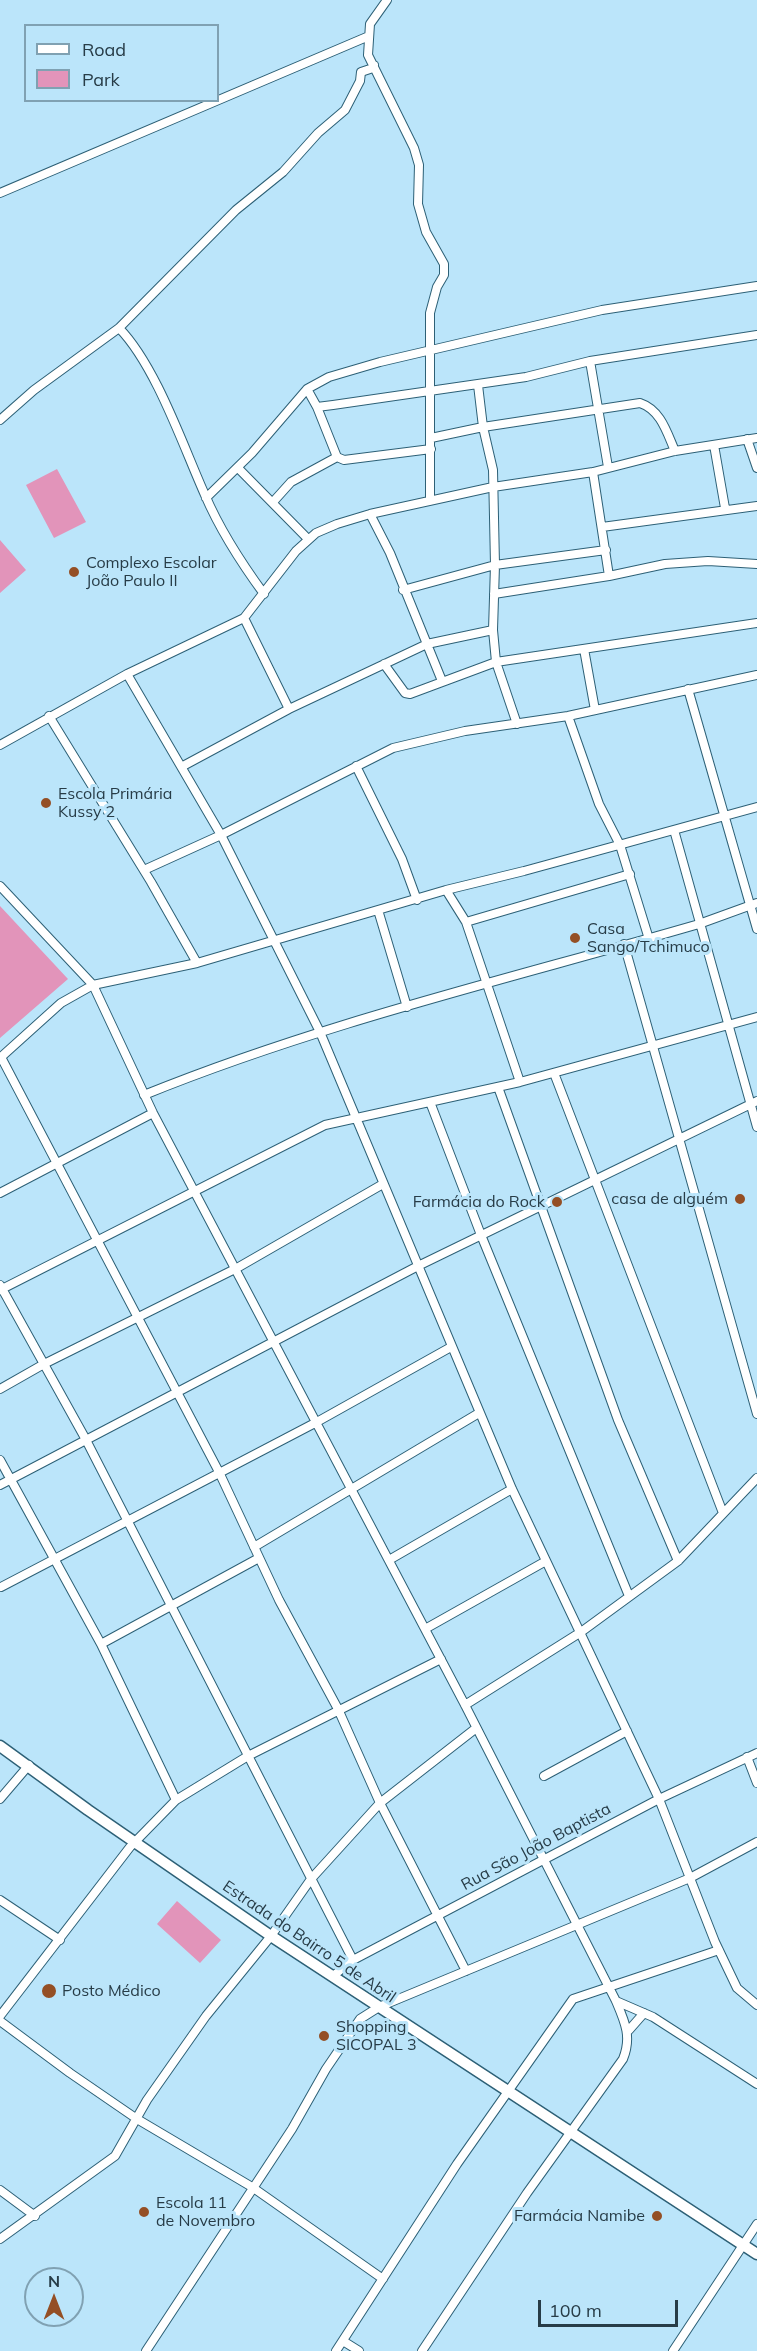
<!DOCTYPE html>
<html>
<head>
<meta charset="utf-8">
<style>
  body { margin:0 }
  #map { position:relative; width:757px; height:2351px; overflow:hidden; background:#bbe5fa; font-family:Mulish,sans-serif }
  canvas { display:block }
  .legend { position:absolute; left:24px; top:24px; width:195px; height:78px; box-sizing:border-box; background:#bbe5fa; border:2px solid #80a1b2; margin:0; padding:8px 10px; list-style:none; font-size:18px; color:#273c47 }
  .legend li { display:flex; align-items:center; gap:12px; height:30px }
  .legend b { width:30px; border:2px solid #80a1b2 }
  .north { position:absolute; left:24px; top:2267px; width:60px; height:60px; box-sizing:border-box; background:#bbe5fa; border:2px solid #80a1b2; border-radius:50%; rotate:0deg; font-size:16px; font-weight:700; line-height:24px; text-align:center; color:#273c47 }
  .north::after { content:''; display:block; margin:auto; width:21px; height:27px; background:#944f25; clip-path:polygon(50% 0,100% 100%,50% 72%,0 100%) }
  .scale { position:absolute; left:538px; top:2300px; width:140px; height:27px; box-sizing:border-box; border:3px solid #273c47; border-top:0; padding-left:8px; font-size:18px; line-height:21px; white-space:nowrap; color:#273c47; -webkit-text-stroke:4px #bbe5fa; paint-order:stroke }
</style>
</head>
<body>
<div id="map">
<canvas width="757" height="2351"></canvas>
<ul class="legend">
<li><b style="height:8px;background:#fff"></b>Road</li>
<li><b style="height:16px;background:#e294ba"></b>Park</li>
</ul>
<div class="north">N</div>
<div class="scale">100 m</div>
</div>
<script>
const g = document.querySelector('canvas').getContext('2d');
g.lineJoin = 'round';
function fillPath(path, color) { g.fillStyle = color; g.fill(path, 'evenodd'); }
function strokePath(path, color, width, dash) { g.strokeStyle = color; g.lineWidth = width; g.lineCap = dash ? 'butt' : 'round'; g.setLineDash(dash || []); g.stroke(path); }
function write(font, color, halo, rows, align = 'center') {
  g.font = font + ' Mulish,sans-serif'; g.lineWidth = 6; g.setLineDash([]); g.textBaseline = 'middle'; g.strokeStyle = halo; g.fillStyle = color; for (const [text, x, y, turn = 0] of rows) {
    g.save(); g.translate(x, y); g.rotate((+turn || 0) * Math.PI / 180); g.textAlign = isNaN(turn) ? turn : align; if (halo) g.strokeText(text, 0, 0); g.fillText(text, 0, 0); g.restore();
  }
}
fillPath(new Path2D(`
  M57 469 86 522 54 538 26 485Z
  M0 540 26 570 0 593Z
  M0 906 68 979 0 1038Z
  M177 1901 221 1940 200 1963 157 1924Z`), '#e294ba');
const minor = new Path2D(`
  M387 0 370 24 368 55 414 148 419 165 418 204 426 232 444 264V275L437 287 430 313V501
  M0 193 369 36
  M119 328C156 366 183 446 205 495 220 530 242 564 264 594
  M590 361 608 467
  M478 385 483 427 493 470 495 565 493 630 496 662 517 724
  M307 389 317 407 333 405 526 377 590 361 757 335
  M317 407 337 457 344 460 431 449
  M0 420 34 390 119 328 236 210 283 172 318 133 345 110 360 81 361 72 373 68 374 65
  M431 438 483 427 640 403C661 410 667 433 675 451
  M747 439 757 468
  M714 445 725 508
  M238 468 308 539
  M593 472 609 576
  M206 498 252 453 307 389 329 377 380 362 602 310 757 286
  M273 502 291 482 337 457
  M370 514 390 553 442 681
  M602 527 757 506
  M403 590 495 565 606 550
  M494 594 609 576 665 564 708 561 757 564
  M244 618 289 709
  M584 649 595 710
  M384 664 405 693 410 694 496 662 757 623
  M127 674 221 835 320 1032 512 1489 659 1799 715 1942 737 1988 757 2005
  M688 689 757 929
  M49 716 151 882 197 963
  M568 716 599 804 620 845 649 939
  M0 745 127 674 244 618 296 551 316 533 337 524 370 514 493 487 593 472 675 451 757 438
  M183 766 289 709 427 644 493 630
  M356 766 402 859 417 900
  M674 830 757 1127
  M144 870 221 835 393 748 465 731 568 716 757 675
  M0 886 93 985 153 1113 465 1705 616 2001C625 2022 632 2037 623 2059L527 2193 422 2351
  M446 890 466 922 520 1082
  M378 910 407 1007
  M466 922 630 874
  M624 944 757 1414
  M1 1057 219 1472 279 1600 338 1709 380 1803 466 1971
  M0 1058 61 1003 93 985 197 963 446 890 524 871 757 807
  M554 1073 723 1513
  M498 1087 618 1420 678 1561
  M144 1095C324 1022 513 978 699 924L757 903
  M430 1102 481 1235 629 1596
  M0 1193 153 1113
  M0 1285 85 1438 353 1960
  M0 1290 325 1125 520 1082 757 1017
  M0 1389 44 1364 237 1268 383 1184
  M0 1460 101 1644 176 1800 130 1847 0 2016
  M0 1485 418 1266 757 1101
  M254 1547 479 1413
  M389 1560 512 1489
  M1 1587 315 1423 451 1347
  M425 1629 546 1561
  M101 1644 259 1558
  M465 1705 581 1632 678 1561 757 1478
  M747 1757 757 1783
  M544 1776 627 1731
  M0 1799 29 1765
  M176 1800 248 1756 441 1659
  M0 1900 60 1940
  M333 1976 353 1960 659 1799 757 1753
  M616 2001 653 2017 757 2084
  M0 2021 70 2073 137 2119 252 2187 383 2279
  M629 2030 644 2013
  M0 2190 35 2216
  M0 2239 115 2156 147 2100 206 2016 271 1936 311 1879 380 1803 475 1729
  M343 2341 359 2351
  M146 2351 292 2129 326 2069 360 2019 379 2007 690 1878 757 1842
  M336 2351 457 2164 573 1999 719 1950
  M673 2351 757 2224`);
const tertiary = new Path2D(`
  M0 1746 88 1810 271 1936 757 2254`);
strokePath(minor, '#2d6076', 10);
strokePath(tertiary, '#2d6076', 13);
strokePath(minor, '#fff', 8);
strokePath(tertiary, '#fff', 10);
for (const [x, y, r, color] of [
  [74,572,6,"#944f25"],
  [46,803,6,"#944f25"],
  [575,938,6,"#944f25"],
  [740,1199,6,"#944f25"],
  [557,1202,6,"#944f25"],
  [49,1991,8,"#944f25"],
  [324,2036,6,"#944f25"],
  [144,2212,6,"#944f25"],
  [657,2216,6,"#944f25"]
]) { const dot = new Path2D(); dot.arc(x, y, r, 0, 2 * Math.PI); g.fillStyle = color; g.fill(dot); strokePath(dot, '#bbe5fa', 2); }
write('16px', '#273c47', '#bbe5fa', [
  ["Complexo Escolar",86,563],
  ["João Paulo II",86,581],
  ["Escola Primária",58,794],
  ["Kussy 2",58,812],
  ["Casa",587,929],
  ["Sango/Tchimuco",587,947],
  ["casa de alguém",728,1199,"right"],
  ["Farmácia do Rock",545,1202,"right"],
  ["Posto Médico",62,1991],
  ["Shopping",336,2027],
  ["SICOPAL 3",336,2045],
  ["Escola 11",156,2203],
  ["de Novembro",156,2221],
  ["Farmácia Namibe",645,2216,"right"]
], 'left');
write('16px', '#273c47', '#bbe5fa', [
  ["Rua São João Baptista",536,1847,-28],
  ["Estrada do Bairro 5 de Abril",309,1942,34]
]);
</script>
</body>
</html>
